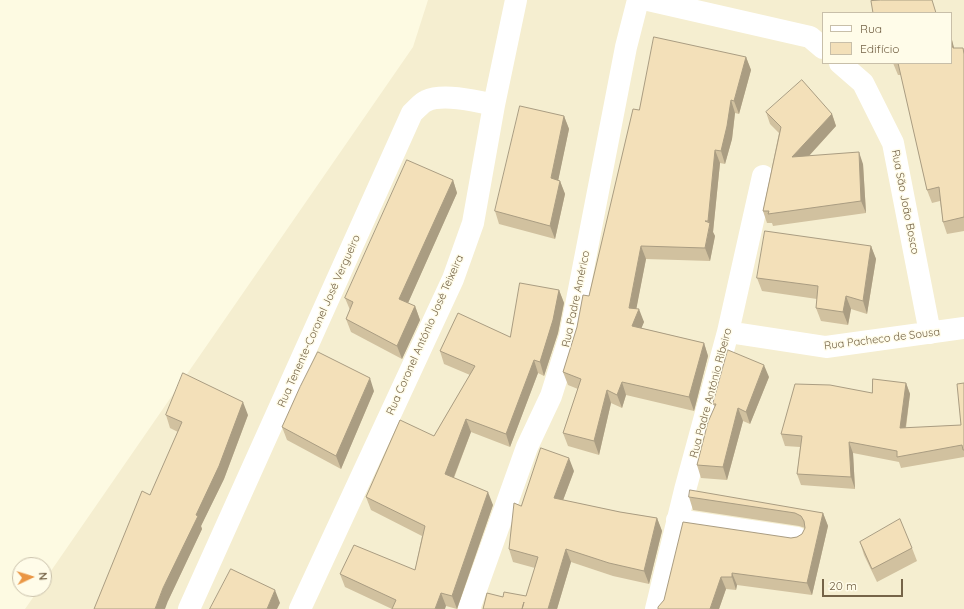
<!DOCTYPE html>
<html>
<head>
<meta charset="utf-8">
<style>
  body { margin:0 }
  #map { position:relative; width:964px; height:609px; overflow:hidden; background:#fdfae2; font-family:Quicksand,sans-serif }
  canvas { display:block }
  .legend { position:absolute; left:822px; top:12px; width:130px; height:52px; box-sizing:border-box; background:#fffce9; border:1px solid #c8bfa9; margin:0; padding:5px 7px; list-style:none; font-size:12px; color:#756448 }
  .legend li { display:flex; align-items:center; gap:8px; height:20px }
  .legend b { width:20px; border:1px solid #c8bfa9 }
  .north { position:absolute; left:12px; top:557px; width:40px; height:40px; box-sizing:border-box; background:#fffce9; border:1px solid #c8bfa9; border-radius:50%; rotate:86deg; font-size:11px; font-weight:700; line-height:16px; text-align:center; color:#756448 }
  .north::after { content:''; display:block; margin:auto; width:14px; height:18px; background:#ea9644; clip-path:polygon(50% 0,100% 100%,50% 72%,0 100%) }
  .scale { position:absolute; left:822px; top:579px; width:81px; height:18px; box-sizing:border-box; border:2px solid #756448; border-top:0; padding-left:5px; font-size:12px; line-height:14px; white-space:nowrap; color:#756448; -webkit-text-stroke:3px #fffce9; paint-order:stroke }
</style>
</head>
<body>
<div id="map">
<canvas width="964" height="609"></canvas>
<ul class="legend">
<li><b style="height:5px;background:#fff"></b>Rua</li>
<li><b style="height:11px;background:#f3e0b9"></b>Edifício</li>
</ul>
<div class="north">N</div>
<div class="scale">20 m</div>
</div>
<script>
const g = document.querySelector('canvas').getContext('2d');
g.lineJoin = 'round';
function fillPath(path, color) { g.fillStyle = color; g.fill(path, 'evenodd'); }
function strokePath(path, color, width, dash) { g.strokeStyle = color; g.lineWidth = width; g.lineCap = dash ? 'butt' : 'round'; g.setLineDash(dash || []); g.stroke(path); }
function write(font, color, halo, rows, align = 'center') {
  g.font = font + ' Quicksand,sans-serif'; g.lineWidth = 3; g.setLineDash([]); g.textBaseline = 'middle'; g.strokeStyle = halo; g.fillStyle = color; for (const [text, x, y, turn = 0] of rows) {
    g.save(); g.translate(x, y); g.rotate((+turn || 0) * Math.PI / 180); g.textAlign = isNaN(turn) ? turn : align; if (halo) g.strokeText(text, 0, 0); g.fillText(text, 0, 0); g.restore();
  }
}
fillPath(new Path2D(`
  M428 0H964V609H25L39 589H44V581L413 47ZM823 13H951V63H823Z`), '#f5eed0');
strokePath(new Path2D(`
  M648 0 810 37 823 48
  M840 63 863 83 893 143 930 333
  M728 332 826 347 964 328
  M677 520 797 538
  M189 609 412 113C416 110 421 103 426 101 443 93 476 101 494 105
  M300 609 453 279 473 223 494 105 516 0
  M469 609 527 447 551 396 570 336 626 47 638 0
  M656 609 685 490 728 332 763 176`), '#fff', 22);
fillPath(new Path2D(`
  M951 36 954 48H963L964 50V231L947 234 943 222 940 201 932 203 927 190 901 75H898L893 63H951Z
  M746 57 751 70 739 114 735 113 732 139 725 164 720 163 713 232 715 236 710 261 646 259 636 309 644 322 641 328 704 343 708 356 694 411 626 395 622 408 611 403 599 455 568 446 563 433 578 389 568 385 563 372 589 296 639 110Z
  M766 112 832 114 836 126 809 156 863 164 866 213 773 226 772 223H767L763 211 779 133 770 124Z
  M564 116 569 129 558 180 560 181 565 194 555 239 499 224 495 211Z
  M453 180 457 193 408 303 415 306 420 320 402 359 351 332 346 319 350 310 345 298Z
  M871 246 876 259 867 314 851 309 848 325 821 321 816 308 817 299 762 291 757 278Z
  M559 290 564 303 558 333 544 376 538 373 510 447 471 432 454 478 493 505 457 609 446 606 392 609 345 587 340 574 415 570 422 536 371 510 366 497 434 436 470 375 444 364 440 351 510 337Z
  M769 377 750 424 743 421 727 480 701 478 697 465 715 407 713 404Z
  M906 383 910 394 906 428 961 425 964 383V457L901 468 899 462 853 453 855 489 801 485 797 474 800 447 785 446 781 434 872 393Z
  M374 391 341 469 287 440 282 427Z
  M166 415H248L224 479 201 526 202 529 168 601 178 432 170 428Z
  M574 471 563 500 620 512 657 518 662 531 649 584 613 576 571 562 557 609H483L503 597 526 596 535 568 513 562 509 549 521 506Z
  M689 497 823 513 828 526 812 595 737 585 736 590 726 589 719 609H658L791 538 797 537 802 534 805 528 799 526 693 510Z
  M860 542 912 548 917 561 877 582 864 555Z`), '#d1c19f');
fillPath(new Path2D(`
  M951 36 957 60 951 41Z
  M746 57 751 70 739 114 734 101Z
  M731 100 735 113 732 139 725 164 721 151Z
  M832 114 836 126 796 170 792 157Z
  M564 116 569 129 556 191 551 178Z
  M715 150 720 163 713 232 715 236 710 261 705 248 710 225 708 221Z
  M859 152 863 164 866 213 861 201Z
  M453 180 457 193 404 312 399 299Z
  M560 181 565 194 555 239 550 226Z
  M641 246 646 259 634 321 629 308Z
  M871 246 876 259 867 314 863 301Z
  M559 290 564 303 558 333 544 376 540 362Z
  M846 296 851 309 848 325 843 312Z
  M415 306 420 320 402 359 397 346Z
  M639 309 644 322 637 339 632 326Z
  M704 343 708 356 694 411 689 397Z
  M534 360 538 373 510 447 506 434Z
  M764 365 769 377 750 424 746 412Z
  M370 378 374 391 341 469 336 456Z
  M622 382 626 395 622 408 617 395Z
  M906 383 910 394 904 439 900 428Z
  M607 390 611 403 599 455 594 441Z
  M243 402 248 415 224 479 201 526 202 529 168 601 165 609H155L163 588 196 515Z
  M738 408 743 421 727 480 723 467Z
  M466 419 471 432 450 487 445 474Z
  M849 442 853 453 855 489 851 477Z
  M569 458 574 471 559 511 554 498Z
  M488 492 493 505 457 609 452 596Z
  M823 513 828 526 812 595 807 583Z
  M657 518 662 531 649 584 644 571Z
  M566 549 571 562 557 609H548Z
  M732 573 737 585 736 590 732 577Z
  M721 577 726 589 719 609H710Z
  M275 590 280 603 277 609H267Z
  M441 593 446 606 445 609H435Z`), '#aa9d82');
const building = new Path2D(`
  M881 0H932L936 13H873L871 1Z
  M654 37 746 57 734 101 731 100 727 126 721 151 715 150 708 221H705L710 223 705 248 641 246 629 308 639 309 632 326 704 343 689 397 622 382 617 395 607 390 594 441 563 433 581 379 563 372 577 327 583 295 589 296 633 109 639 110Z
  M951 41 953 48H963L964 54V217L943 222 939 187 927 190 898 63H951Z
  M802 80 832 114 792 157 859 152 861 201 768 214 769 211H763L781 127 766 112Z
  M520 106 564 116 551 178 560 181 550 226 495 211Z
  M407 160 453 180 399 299 415 306 397 346 346 319 353 302 345 298Z
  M765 231 871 246 863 301 846 296 843 312 816 308 818 286 757 278Z
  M520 283 559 290 553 320 540 362 534 360 506 434 466 419 445 474 488 492 452 596 441 593 435 609H392L396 600 340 574 354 545 415 570 425 526 366 497 400 420 434 436 475 366 440 351 458 313 510 337Z
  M728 350 764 365 746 412 738 408 723 467 697 465 708 422 716 404H713Z
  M318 352 370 378 336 456 282 427 300 387Z
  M183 373 243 402 219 466 196 515 198 516 163 588 155 609H94L142 491 150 495 182 422 166 415Z
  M873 379 906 383 900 428 961 425 957 384 964 383V450H963L962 445 897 457V451L849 442 851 477 797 474 802 436 781 434 795 384 830 385 872 393Z
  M541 448 569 458 554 498 620 512 657 518 644 571 609 563 566 549 548 609H522L524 602 522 609H483L487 593 503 597 504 592 526 596 538 557 509 549 514 503 521 506Z
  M690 490 823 513 807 583 732 573V577H721L710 609H658V607L664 600 683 522 791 538 797 537 802 534 805 528 804 521 801 516 795 513 689 497Z
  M900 519 912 548 872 569 860 542Z
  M231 569 275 590 267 609H210Z`);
fillPath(building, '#f3e0b9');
strokePath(building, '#aa9d82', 1);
write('11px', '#756448', '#fffce9', [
  ["Rua São João Bosco",905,202,79],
  ["Rua Padre Américo",576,299,-78],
  ["Rua Tenente-Coronel José Vergueiro",319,321,-66],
  ["Rua Coronel António José Teixeira",425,335,-66],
  ["Rua Pacheco de Sousa",882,339,-7],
  ["Rua Padre António Ribeiro",711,393,-75]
]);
</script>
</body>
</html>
